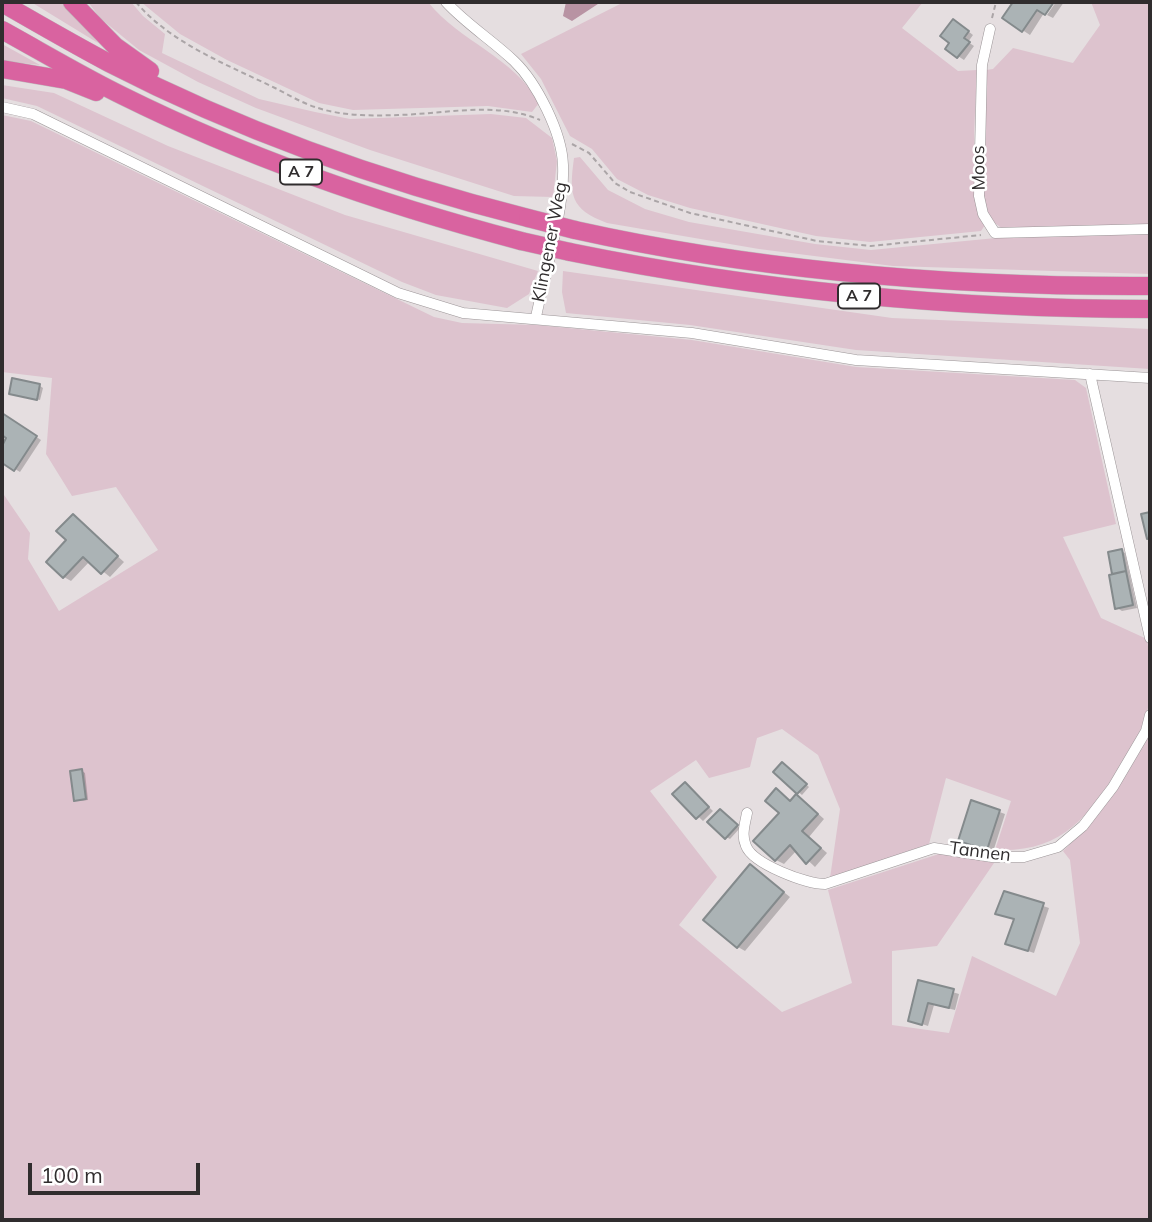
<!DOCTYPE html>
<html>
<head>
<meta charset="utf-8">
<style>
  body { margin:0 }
  #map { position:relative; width:1152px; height:1222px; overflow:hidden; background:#e5dee0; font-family:Mulish,sans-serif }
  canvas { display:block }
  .frame { position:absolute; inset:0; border:4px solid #302d2e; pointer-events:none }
  .scale { position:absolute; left:28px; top:1163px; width:172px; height:32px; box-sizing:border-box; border:4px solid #302d2e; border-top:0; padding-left:9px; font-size:21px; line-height:24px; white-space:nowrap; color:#302d2e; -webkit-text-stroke:5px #fff; paint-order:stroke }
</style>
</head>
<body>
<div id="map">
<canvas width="1152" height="1222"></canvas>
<div class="frame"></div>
<div class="scale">100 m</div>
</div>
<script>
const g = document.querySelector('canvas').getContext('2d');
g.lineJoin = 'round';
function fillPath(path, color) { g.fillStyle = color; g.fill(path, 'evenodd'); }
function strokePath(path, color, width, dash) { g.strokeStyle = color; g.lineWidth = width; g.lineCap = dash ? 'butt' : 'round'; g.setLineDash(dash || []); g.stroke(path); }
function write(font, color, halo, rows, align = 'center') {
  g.font = font + ' Mulish,sans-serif'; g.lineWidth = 5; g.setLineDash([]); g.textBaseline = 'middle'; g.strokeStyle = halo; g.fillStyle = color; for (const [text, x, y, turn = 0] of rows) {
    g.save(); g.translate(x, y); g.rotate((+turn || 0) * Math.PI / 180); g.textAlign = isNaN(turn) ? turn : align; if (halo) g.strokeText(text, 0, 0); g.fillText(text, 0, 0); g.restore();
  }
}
fillPath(new Path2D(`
  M31 2H66L98 43Z
  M88 2H131L143 16 165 34 162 53 259 99 315 112 350 119 491 114 526 118 552 138 557 161 553 197 514 196 370 150 256 108 198 82 139 50 100 18Z
  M141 2H428C460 42 514 57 539 103L532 112 488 106 353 110 319 103 227 60 180 34Z
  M624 2H923L902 28 958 71 977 70C975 122 969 175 985 225L981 231 870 242 816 236 690 208 648 195 617 179 592 149 570 136 541 79 521 54Z
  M1091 2H1150V226L1003 229C989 220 986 211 983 195L986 70 993 69 1013 48 1073 63 1100 25Z
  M2 44 40 65 2 61Z
  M2 85 54 93 168 146 345 215 538 271 529 294 507 308 436 295 402 282 37 106 2 98Z
  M2 115 31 121 434 317 462 323 537 325 692 340 856 367 1075 380 1086 388 1116 524 1063 537 1101 618 1147 639C1150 660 1152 683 1149 703 1145 727 1132 746 1120 766 1088 818 1061 853 995 850L1011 801 946 778 929 844 830 878 840 809 818 755 782 729 757 738 750 767 709 778 696 760 650 791 717 877 679 925 782 1012 852 983 828 890 942 853 994 863 937 946 892 951V1025L949 1033 972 956 1056 996 1080 943 1070 860 1063 851C1099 817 1128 776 1150 732V1220H2V492L30 533 28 559 59 611 158 550 116 487 72 496 46 454 52 378 2 372Z
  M580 157 608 190 645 209 689 222 815 244 871 250 996 238 1150 233V274L893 266 759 249 607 223C570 209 569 195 574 158Z
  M563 271 892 318 1150 329V369L856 350 690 325 566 313 562 292Z`), '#ddc3ce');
fillPath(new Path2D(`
  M566 2H601L572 21 563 16Z`), '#b893a3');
fillPath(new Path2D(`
  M1015 2H1051L1030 35 1004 18Z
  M1056 2H1064L1053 18 1047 15Z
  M959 24 973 35 968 42 974 46 964 60 947 49Z
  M40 386 43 388 40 400 14 395Z
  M2 414 41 440 20 472 2 461V449L9 438 2 433Z
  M73 516 124 562 110 577 90 561 71 581 64 577Z
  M1122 551 1125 553 1137 608 1122 611 1117 608V575L1114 573Z
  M786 766 809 787 802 795 775 772Z
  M82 771 85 773 88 800 78 801 75 800Z
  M685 784 713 811 703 821 675 794Z
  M777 791 791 801 796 796 804 801 824 819 809 837 827 853 815 867 797 850 784 864 776 860 781 813Z
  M972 802 1005 814 993 852 965 843Z
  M723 813 740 828 730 839 726 837Z
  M751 866 790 897 745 951 738 947Z
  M1005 893 1049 908 1034 953 1013 946 1015 919 1003 916Z
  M920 982 959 994 955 1010 934 1005 928 1026 910 1020Z`), '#0003');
const building = new Path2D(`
  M1013 2H1054L1045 15 1037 10 1022 32 1002 18Z
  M953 19 969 31 964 38 970 42 957 58 945 49 949 43 940 36Z
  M12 378 40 384 37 400 9 394Z
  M2 413 37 436 14 471 2 463V446L6 438 2 435Z
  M1150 512V538L1147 539 1141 514Z
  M73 514 118 556 101 574 83 557 63 578 46 562 66 540 56 531Z
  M1122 549 1126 571 1112 574 1108 552Z
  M1126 571 1133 605 1115 609 1109 575Z
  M782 762 807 784 797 794 773 772Z
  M82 769 86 799 74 801 70 771Z
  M685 782 709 807 696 819 672 794Z
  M776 788 790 801 796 794 818 814 802 831 821 848 806 864 790 845 775 861 753 841 779 813 765 801Z
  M971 800 1000 810 987 850 958 841Z
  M720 809 738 825 725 839 707 822Z
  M750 864 784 892 737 948 703 920Z
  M1004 891 1044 903 1028 951 1005 944 1014 919 995 914Z
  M918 980 954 989 949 1008 928 1003 922 1025 908 1021Z`);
fillPath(building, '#abb3b5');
strokePath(building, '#848a8c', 2);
const street = new Path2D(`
  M446 2C466 24 492 40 514 61 537 83 562 133 563 165 565 209 545 272 536 317
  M990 29 982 65 979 196 983 214 995 233 1150 229
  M2 107 33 114 398 293 463 313 692 333 856 360 1150 378
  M1090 374 1150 638
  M747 813C745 824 741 835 746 846 753 864 806 884 825 884L934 848 992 857H1024L1058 847 1083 826 1113 787 1146 731 1150 715`);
const highway = new Path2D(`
  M72 2 115 46 150 71
  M2 3C37 23 73 44 109 63 241 131 385 182 528 218
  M2 30C42 52 82 76 123 96 250 159 384 205 521 241
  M2 69 66 80 96 92
  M575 230C764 272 957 287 1150 286
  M570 252C761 291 955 309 1150 309`);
strokePath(street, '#9c9698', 11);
strokePath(highway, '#bdbcbc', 19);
strokePath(new Path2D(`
  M136 2C170 43 228 65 275 88 289 95 304 104 318 108 343 116 372 116 398 115 443 114 497 101 540 120
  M992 18 996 2
  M572 144 589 153 615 183 630 192 690 213 817 241 871 246 981 235`), '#aba5a7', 2, [5, 3.5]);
strokePath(street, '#fff', 10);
strokePath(highway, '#d963a0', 18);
const highwayBridge = new Path2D(`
  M528 218 575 230
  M521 241 570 252`);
strokePath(highwayBridge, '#bdbcbc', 19, []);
strokePath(highwayBridge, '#d963a0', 18);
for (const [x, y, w] of [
  [301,172,42],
  [859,296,42]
]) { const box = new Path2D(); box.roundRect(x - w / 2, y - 12.5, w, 25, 5); g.fillStyle = '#fff'; g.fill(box); strokePath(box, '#302d2e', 2); }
write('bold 16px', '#302d2e', null, [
  ["A 7",301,172],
  ["A 7",859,296]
]);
write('18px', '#302d2e', '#fff', [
  ["Moos",979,168,-91],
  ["Klingener Weg",550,242,-79],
  ["Tannen",980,852,7]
]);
</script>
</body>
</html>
